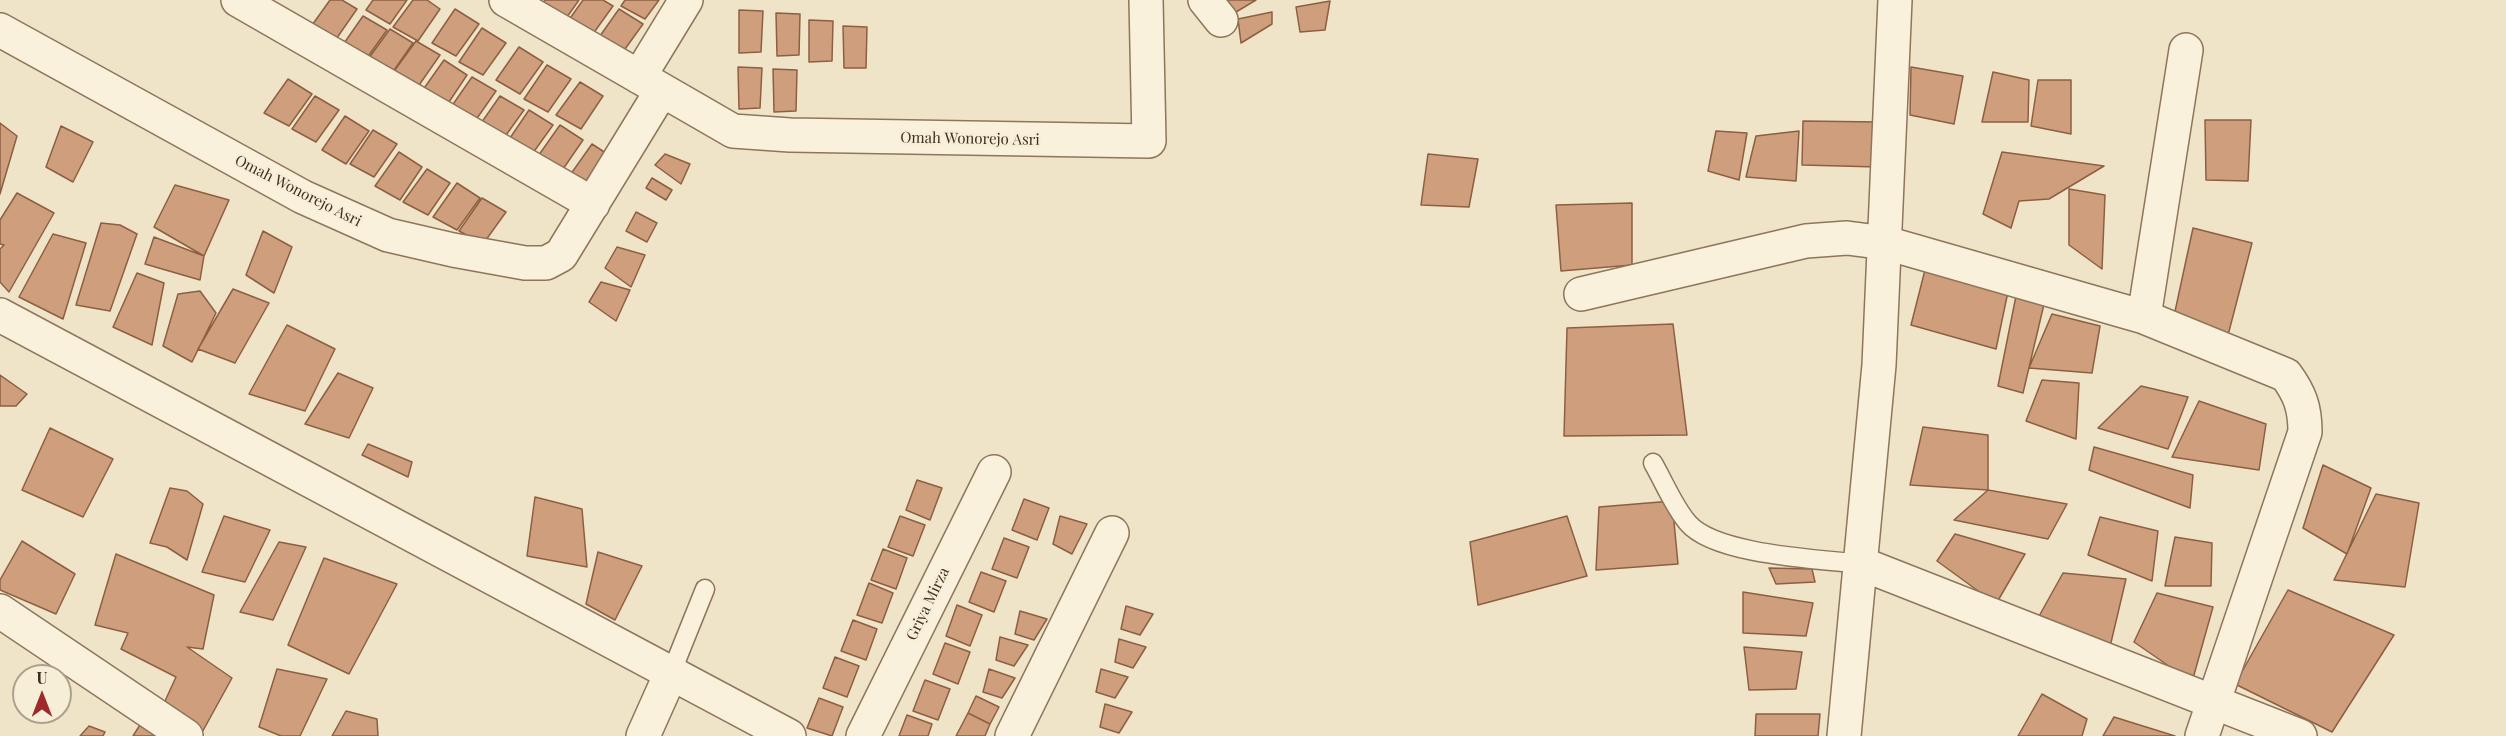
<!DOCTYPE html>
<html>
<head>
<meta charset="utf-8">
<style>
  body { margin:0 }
  #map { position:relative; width:2506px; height:736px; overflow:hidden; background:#f0e4c8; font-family:"Playfair Display",serif }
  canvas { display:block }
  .north { position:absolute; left:12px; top:664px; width:60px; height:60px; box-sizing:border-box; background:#f7eed8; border:2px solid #ada18e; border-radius:50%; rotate:0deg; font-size:16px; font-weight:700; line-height:24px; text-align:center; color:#3d2e20 }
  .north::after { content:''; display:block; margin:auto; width:21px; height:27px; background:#9e2a2b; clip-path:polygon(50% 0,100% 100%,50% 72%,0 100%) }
</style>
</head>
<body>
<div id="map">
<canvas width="2506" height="736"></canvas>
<div class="north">U</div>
</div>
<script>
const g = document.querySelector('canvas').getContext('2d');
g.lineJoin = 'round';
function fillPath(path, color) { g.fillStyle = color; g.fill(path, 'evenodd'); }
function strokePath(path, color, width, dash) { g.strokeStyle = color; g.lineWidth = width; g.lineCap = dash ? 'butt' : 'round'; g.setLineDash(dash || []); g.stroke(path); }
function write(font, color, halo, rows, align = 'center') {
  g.font = font + ' "Playfair Display",serif'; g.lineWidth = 5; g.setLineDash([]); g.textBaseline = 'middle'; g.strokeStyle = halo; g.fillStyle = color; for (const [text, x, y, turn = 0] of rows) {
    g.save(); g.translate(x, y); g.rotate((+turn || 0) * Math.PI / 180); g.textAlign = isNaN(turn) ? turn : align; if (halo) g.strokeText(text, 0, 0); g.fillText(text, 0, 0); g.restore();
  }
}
const building = new Path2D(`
  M330 0H342L357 9 334 42 310 28Z
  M373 0H407L390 24 366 10Z
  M413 0H427L440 9 418 41 393 27Z
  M545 0H579L562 24 537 10Z
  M583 0H603L613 6 590 38 566 24Z
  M625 0H659L645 19 621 6Z
  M1223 0H1256L1226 18Z
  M1330 1 1325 30 1300 32 1296 7Z
  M455 9 479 24 456 56 432 43Z
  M619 9 643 24 620 56 595 43Z
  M739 10 763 11 761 52 739 53Z
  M1272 12V24L1241 43 1238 19Z
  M776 13 800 14 799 55 777 56Z
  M363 16 387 30 364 62 340 49Z
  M809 20 833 21 832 61 809 62Z
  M843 26 867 27 866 68H844Z
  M482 28 506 43 483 75 459 62Z
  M390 29 413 43 390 76 366 62Z
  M416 41 440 55 417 88 392 74Z
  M519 47 543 62 520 94 496 80Z
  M444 60 467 75 445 108 420 94Z
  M547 65 571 79 548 112 524 99Z
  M738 67 762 68 760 108 739 109Z
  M1911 67 1963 76 1954 124 1910 115Z
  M773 69 797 70 796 111 774 112Z
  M1993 72 2029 80 2028 122H1982Z
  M472 77 496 91 473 124 449 110Z
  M288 79 312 94 289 126 264 113Z
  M2038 80H2071V134L2031 126Z
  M580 82 603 96 581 129 556 115Z
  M315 96 339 110 316 142 292 129Z
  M500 96 524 110 501 142 477 129Z
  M529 110 553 125 530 157 506 144Z
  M345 116 369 131 346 164 322 150Z
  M2205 120H2251L2248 181 2206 180Z
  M1803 121 1879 122 1878 167 1802 165Z
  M0 123 17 136 0 194Z
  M560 125 583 140 561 172 536 159Z
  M61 126 93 142 73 182 46 167Z
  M373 130 397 144 374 177 350 164Z
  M1716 131 1747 133 1739 180 1708 171Z
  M1799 131 1796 181 1746 177 1756 136Z
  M592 144 615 159 593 191 568 178Z
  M399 152 422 167 400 200 375 186Z
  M2002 152 2104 166 2049 199 2019 201 2011 228 1983 214Z
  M665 154 690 164 681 184 655 165Z
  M1428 154 1478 159 1469 207 1421 205Z
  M427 169 450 183 428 215 403 202Z
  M652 178 672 190 666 200 646 188Z
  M457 183 480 198 457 230 433 217Z
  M175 185 229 200 204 256 154 227Z
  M2069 189 2105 195 2102 269 2069 245Z
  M17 193 54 213 9 292 0 282V249L4 245 0 244V220Z
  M482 198 506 212 483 244 459 231Z
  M1632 203V265L1561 271 1556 205Z
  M636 212 657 223 647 242 626 231Z
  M101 223 120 225 137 234 110 311 76 305Z
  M2193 228 2252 243 2227 339 2174 316Z
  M263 231 292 247 274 293 246 275Z
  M53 234 86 243 63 319 19 297Z
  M154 237 204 256 200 280 145 264Z
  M617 247 645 255 631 287 605 268Z
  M1927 262 2009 287 1996 349 1911 325Z
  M137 273 164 283 152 345 113 327Z
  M601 282 630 290 616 321 589 302Z
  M233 289 269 303 235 363 198 349Z
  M200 291 216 313 192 362 163 346 178 294Z
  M2016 296 2045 300 2023 393 1998 386Z
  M2052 314 2100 326 2092 373 2029 368Z
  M1673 324 1687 435 1564 436 1567 328Z
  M287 325 335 349 305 411 249 394Z
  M338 373 373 388 349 438 305 424Z
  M0 375 27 394 16 406H0Z
  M2042 380 2079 383 2076 439 2026 421Z
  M2141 386 2188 397 2168 449 2098 428Z
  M2199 401 2266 424 2259 470 2172 457Z
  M1923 427 1988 435V490L1910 485Z
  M50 428 113 459 83 517 22 490Z
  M368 444 412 462 408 477 362 455Z
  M2094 447 2193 475 2190 508 2089 470Z
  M2323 465 2371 488 2347 554 2303 528Z
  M917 480 942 488 930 520 906 510Z
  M170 488 187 491 203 504 187 560 167 547 150 543Z
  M1988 490 2067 504 2048 539 1954 520Z
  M2376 494 2419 503 2405 587 2334 580Z
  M535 497 582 509 587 567 527 556Z
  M1024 499 1049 508 1037 540 1012 530Z
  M1672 501 1678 564 1596 570 1599 507Z
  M224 516 270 530 245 582 202 572Z
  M900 516 925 525 913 556 888 547Z
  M1060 516 1087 524 1072 554 1053 544Z
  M1567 516 1587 576 1478 605 1470 542Z
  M2100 517 2158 531 2152 581 2088 555Z
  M1955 534 2025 554 1996 604 1937 561Z
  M2175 537 2212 543 2211 586H2165Z
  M1004 538 1029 547 1017 578 992 569Z
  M22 541 75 574 56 614 0 590V580Z
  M279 542 306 547 273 620 240 612Z
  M883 549 907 558 896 589 871 580Z
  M598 552 642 566 615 620 586 604Z
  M116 554 214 595 203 649 187 647 232 678 200 736 165 701 176 677 121 649 128 633 95 625Z
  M324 558 397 584 349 674 288 645Z
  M1769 568 1812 569 1815 582 1776 584Z
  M981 572 1006 581 994 612 969 602Z
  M2063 573 2126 579 2109 651 2038 618Z
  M869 583 893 593 882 623 857 615Z
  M2288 590 2394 635 2332 732 2235 684Z
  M1743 592 1813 603 1806 636 1743 633Z
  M2157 593 2213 607 2192 682 2134 642Z
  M957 605 982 615 970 646 946 636Z
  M1126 606 1153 614 1140 635 1121 629Z
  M1020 611 1047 619 1034 640 1015 634Z
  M853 620 877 629 866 660 841 651Z
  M1000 637 1028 645 1014 666 996 660Z
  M1119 639 1146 647 1133 668 1115 662Z
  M945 643 970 652 958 684 933 674Z
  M1744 647 1802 652 1796 689 1749 690Z
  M835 657 859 666 847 697 823 688Z
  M277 669 327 679 300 736H281L259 727Z
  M989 669 1015 678 1002 698 983 692Z
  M1101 669 1128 677 1115 698 1096 692Z
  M925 680 950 689 938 720 913 711Z
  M2042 694 2087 719 2082 736H2018Z
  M976 696 999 707 990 724 968 713Z
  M819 698 843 707 832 736 807 728Z
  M1105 704 1132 712 1119 733 1100 727Z
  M346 711 377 719 378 736H332Z
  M968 713 990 724 985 736H956Z
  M1756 714H1820L1818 736H1755Z
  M907 715 932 724 928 736H899Z
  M145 717 172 736H133Z
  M2114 717 2175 736H2103Z
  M89 726 105 732 103 736H80Z`);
fillPath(building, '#cf9f7d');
strokePath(building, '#8d5f41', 1.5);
const service = new Path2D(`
  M1653 463C1664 482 1674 507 1688 523 1715 555 1819 559 1862 564
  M672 671 705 589`);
const minor = new Path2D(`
  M238 0 593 204
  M506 0 733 131 790 135 1149 141 1146 0
  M1205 0 1221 20
  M0 30 303 197 388 235 453 250 525 263H546L561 255 662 90
  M639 77 686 0
  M1581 294 1806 241 1847 238 1886 243 2144 317 2286 375C2300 394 2305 408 2305 432L2202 736
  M0 315 789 736
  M2144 317 2186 50
  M1862 564 2300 736
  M0 611 186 736
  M643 736 672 671
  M863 736 994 472
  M1012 736 1112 533`);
const tertiary = new Path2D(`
  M1844 736 1879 365 1895 0`);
strokePath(service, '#8d765c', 21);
strokePath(minor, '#8d765c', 36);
strokePath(tertiary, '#8d765c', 36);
strokePath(service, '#faf1dc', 18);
strokePath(minor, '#faf1dc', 33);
strokePath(tertiary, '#faf1dc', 33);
write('15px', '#3d2e20', '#f7eed8', [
  ["Omah Wonorejo Asri",970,139,1],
  ["Omah Wonorejo Asri",298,191,27],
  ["Griya Mirza",928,604,-64]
]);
</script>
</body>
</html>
